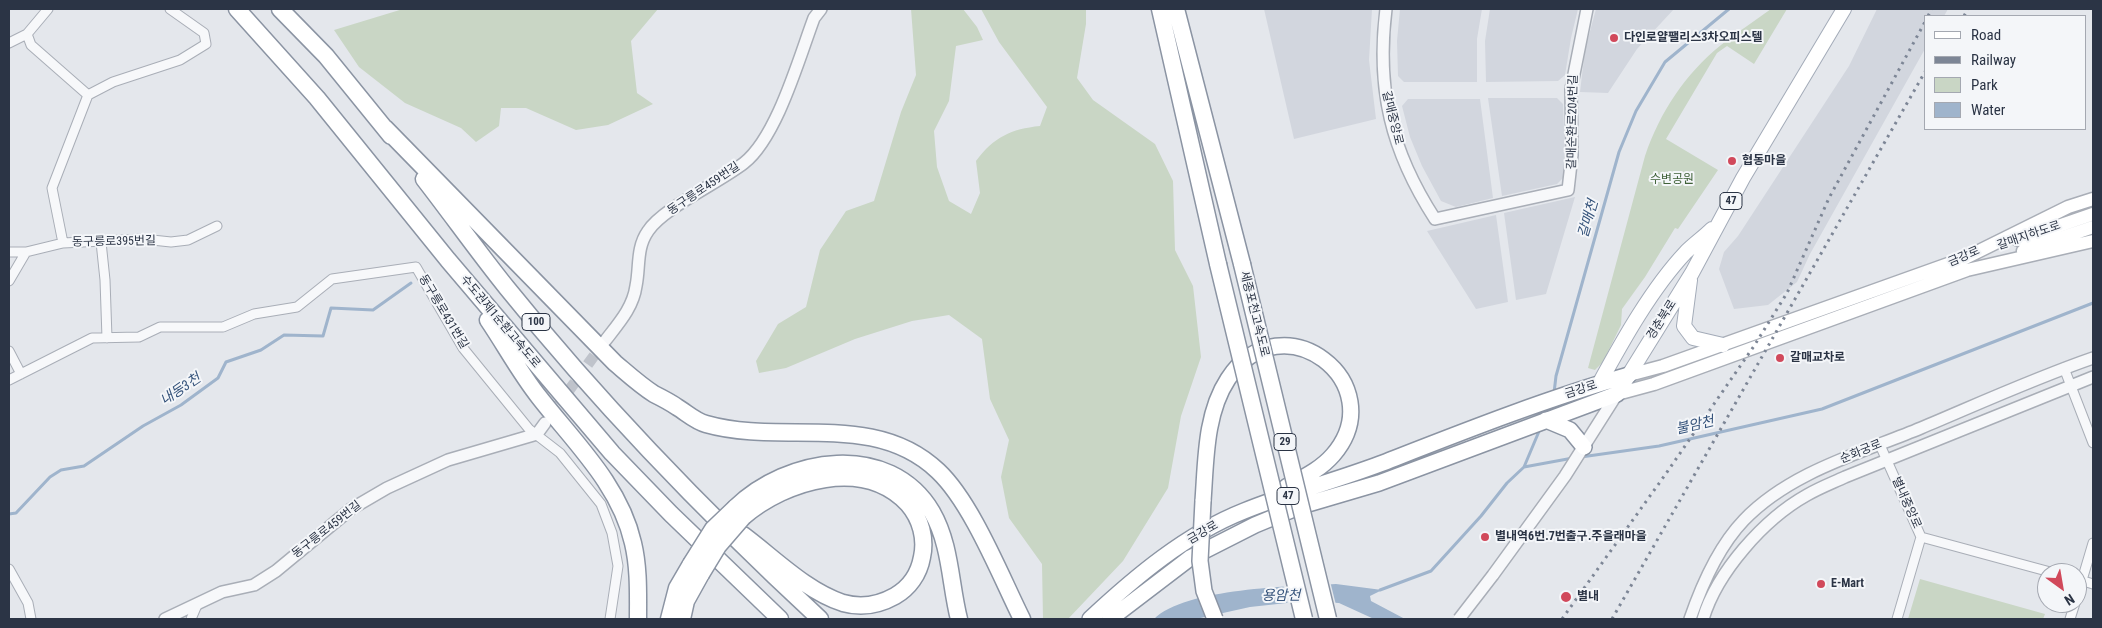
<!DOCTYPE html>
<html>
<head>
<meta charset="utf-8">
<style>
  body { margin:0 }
  #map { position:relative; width:2102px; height:628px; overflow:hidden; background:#e4e7ec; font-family:"Roboto Condensed",sans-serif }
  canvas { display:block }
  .frame { position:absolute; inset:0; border:10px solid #2b3445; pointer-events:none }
  .legend { position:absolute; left:1924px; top:15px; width:162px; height:115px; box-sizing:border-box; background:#f4f6f9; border:1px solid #a4a8b1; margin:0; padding:6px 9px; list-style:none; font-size:15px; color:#2b3445 }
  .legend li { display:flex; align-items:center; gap:10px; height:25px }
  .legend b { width:25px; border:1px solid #a4a8b1 }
  .north { position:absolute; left:2037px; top:563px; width:50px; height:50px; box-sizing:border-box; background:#f4f6f9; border:1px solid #a4a8b1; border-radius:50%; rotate:148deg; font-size:14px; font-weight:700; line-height:20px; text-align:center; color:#2b3445 }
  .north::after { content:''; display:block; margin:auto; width:18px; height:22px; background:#d1495b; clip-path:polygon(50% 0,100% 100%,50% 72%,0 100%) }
</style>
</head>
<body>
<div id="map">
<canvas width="2102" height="628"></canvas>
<div class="frame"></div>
<ul class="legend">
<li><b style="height:6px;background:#fff"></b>Road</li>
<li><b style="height:6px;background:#7d8696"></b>Railway</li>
<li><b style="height:14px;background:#c9d6c5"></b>Park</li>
<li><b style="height:14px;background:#9fb4cc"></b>Water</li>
</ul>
<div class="north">N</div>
</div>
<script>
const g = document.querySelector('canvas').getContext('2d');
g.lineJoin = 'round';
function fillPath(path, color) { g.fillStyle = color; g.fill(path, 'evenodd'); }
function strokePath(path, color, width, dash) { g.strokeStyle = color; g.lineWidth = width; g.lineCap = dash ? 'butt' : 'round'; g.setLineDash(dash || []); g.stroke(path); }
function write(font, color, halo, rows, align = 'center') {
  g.font = font + ' "Roboto Condensed","Noto Sans KR",sans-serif'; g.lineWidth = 4; g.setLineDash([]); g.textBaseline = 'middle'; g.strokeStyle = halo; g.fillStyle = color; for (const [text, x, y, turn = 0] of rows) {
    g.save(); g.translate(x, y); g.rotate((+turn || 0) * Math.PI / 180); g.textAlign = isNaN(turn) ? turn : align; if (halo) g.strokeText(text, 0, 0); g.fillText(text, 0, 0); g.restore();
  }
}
fillPath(new Path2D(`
  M1264 9H1372L1369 60 1376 119 1294 139Z
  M1400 9H1482L1477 39V82H1404L1398 76 1397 41Z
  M1490 9H1578L1571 38 1565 75 1558 81 1486 82 1485 41Z
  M1596 9H1674L1637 49 1608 93 1580 92 1585 50Z
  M1877 9H1948L1944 16H1926V47L1810 254 1797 282 1768 305 1734 309 1719 269 1724 252 1738 236 1849 66Z
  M1557 98 1563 104 1565 154 1563 178 1557 184 1502 196 1488 98Z
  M1408 99H1480L1493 198 1456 207 1441 201 1422 166 1410 137 1402 106Z
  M1575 197 1546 294 1516 300 1504 213Z
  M1496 215 1508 302 1476 309 1427 231Z`), '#d2d6de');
fillPath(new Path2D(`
  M403 9H658L631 41 637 93 653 104 608 125 576 130 526 108H501L499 126 476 142 461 128 405 103 359 67 334 30Z
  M911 9H963L977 27 983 40 956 46 949 101 934 131 937 167 949 201 971 214 980 193 976 161C994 137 1011 129 1040 126L1047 107 999 42 981 9H1086V24L1077 78 1093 100 1155 144 1173 181 1175 250 1193 286 1201 357 1181 416 1168 488 1123 561 1068 619H1043L1042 564 1009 518 1001 477 1009 440 990 399 982 339 949 315 912 321 855 339 786 368 759 373 756 361 778 324 806 307 820 250 846 211 874 201 901 112 916 75Z
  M1771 9H1787L1754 64 1727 46 1717 53 1666 139 1718 170 1678 229 1675 228 1645 277 1622 309 1621 325 1603 362 1595 370 1588 368 1645 156C1660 112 1685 74 1721 45 1737 32 1755 21 1771 9Z
  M1920 579 2045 614 2043 619H1908Z`), '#c9d6c5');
fillPath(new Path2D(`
  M1336 584 1382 590 1370 596 1371 601 1405 619H1374L1339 603 1305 601 1250 607 1196 619H1154C1185 588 1293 586 1336 584Z`), '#9fb4cc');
fillPath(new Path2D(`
  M1330 581 1336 605 1305 603 1288 605 1283 584Z`), '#e4e7ec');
strokePath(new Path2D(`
  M1554 393 1556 376 1619 152 1636 111 1665 62 1729 9
  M1581 457 1659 446 1822 409 2093 303
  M1524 467 1540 429
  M9 514 16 513 50 477 61 470 84 466 143 426 181 405 218 378 226 362 261 350 284 335 323 336 331 308 373 310 411 283
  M1380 590 1431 571 1481 516 1507 483 1524 467 1573 458`), '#9fb4cc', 3);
strokePath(new Path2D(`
  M549 418 604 342`), '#bfc3cb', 11, [11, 5.5]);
const minor = new Path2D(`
  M27 34 31 45 88 95
  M9 43 27 34 48 9
  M101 242 105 280 107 338
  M63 243 52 188 88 95 113 82 180 60 206 44 204 33 170 9
  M9 252H26L63 243 143 239 171 242 188 240 217 226
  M9 281 26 252
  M9 351 21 374
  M2064 368 2093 443
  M9 380 92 338 139 337 160 327H223L254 314 297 307 332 279 416 267 463 348 529 429 560 453 601 504 612 533 618 566 610 619
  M1880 445 1921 537 1897 619
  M1921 537 2054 573
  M9 569 28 603 31 619
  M2077 579 2093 584
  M2077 597 2093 543
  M191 619 197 605
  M2070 619 2075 603`);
const tertiary = new Path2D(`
  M1386 9C1376 89 1391 151 1435 219L1568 190 1572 155 1571 89 1587 9
  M605 341C618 324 633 308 636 286 640 267 636 248 648 231 663 208 720 182 744 163 777 137 799 58 814 18L821 9
  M1493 575 1565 476 1617 394
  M165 619 222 592 254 585 276 571 351 509 387 488 448 460 537 434 545 423
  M1690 619C1702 584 1718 547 1744 520 1790 472 1861 453 1921 428 1978 404 2035 378 2093 358
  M1703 619C1717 572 1764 519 1807 495 1819 488 1832 483 1845 477L2093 377`);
const secondary = new Path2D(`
  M2018 240 2093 214
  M2023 251 2093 227
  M1629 375 1663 366 1965 258 2068 207 2093 199
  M1617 394 1654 384 1967 270 2093 241`);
const primary = new Path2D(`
  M1690 280 1684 326 1693 338 1723 345
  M1599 384C1623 340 1652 288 1686 252 1694 244 1704 237 1712 229
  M1617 394 1692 273 1743 178 1844 9`);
const trunk = new Path2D(`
  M1546 420 1570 430 1584 447
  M1203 501C1206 461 1205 414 1228 379 1282 297 1394 384 1333 455 1320 470 1302 478 1286 487
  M1090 619C1135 577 1186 534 1244 511 1288 493 1335 481 1380 464 1462 432 1545 399 1629 375
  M1110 619 1190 558 1255 525 1301 506 1379 483 1617 394`);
const motorway = new Path2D(`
  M237 9 317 98 448 260 612 453 671 514 780 619
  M280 9 326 56 391 136
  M1160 9 1218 264
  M1176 9 1242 264
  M385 128 615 363C628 374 640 385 654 394 662 398 670 402 677 407 687 413 695 421 706 424 783 446 874 410 938 471 972 503 1001 577 1022 619
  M424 179C452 215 478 252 507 288 602 406 709 516 820 619
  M488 320C505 345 520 373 539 397 574 442 620 485 633 543 639 568 638 594 638 619
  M735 508C787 457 889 440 932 512 951 545 950 584 959 619
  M743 535C774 558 806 591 843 603 861 608 879 605 895 596 909 588 919 574 922 557 926 539 921 519 908 504 864 457 786 480 743 517
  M669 619 677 588 691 564
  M682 619 686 601 701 574`);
strokePath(minor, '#a9aeb7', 11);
strokePath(tertiary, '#a9aeb7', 14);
strokePath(secondary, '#a9aeb7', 15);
strokePath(primary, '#a3abb8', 16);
strokePath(trunk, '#8b94a3', 18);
strokePath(motorway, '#8b94a3', 19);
strokePath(minor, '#f7f8fa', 9);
strokePath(tertiary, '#f7f8fa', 11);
strokePath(secondary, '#fff', 12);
strokePath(primary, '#fff', 14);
strokePath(trunk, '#fff', 15);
strokePath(motorway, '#fff', 16);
strokePath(new Path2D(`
  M1928 16 1932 9
  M1964 16 1968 9
  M1562 619 1665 475 1754 346 1787 293 1829 198 1926 20
  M1612 619 1926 70`), '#7d8696', 3, [2.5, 5]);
const tertiaryBridge = new Path2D(`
  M1459 619 1493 575`);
const trunkBridge = new Path2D(`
  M1203 501 1200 561 1204 591 1215 619`);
const motorwayBridge = new Path2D(`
  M1218 264 1304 619
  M1242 264 1328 619
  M691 564 713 529 735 508
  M701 574 718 546 743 517`);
strokePath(tertiaryBridge, '#a9aeb7', 14, []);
strokePath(trunkBridge, '#8b94a3', 18, []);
strokePath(motorwayBridge, '#8b94a3', 19, []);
strokePath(tertiaryBridge, '#f7f8fa', 11);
strokePath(trunkBridge, '#fff', 15);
strokePath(motorwayBridge, '#fff', 16);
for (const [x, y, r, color] of [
  [1614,38,5,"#d1495b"],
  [1732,161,5,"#d1495b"],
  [1780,358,5,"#d1495b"],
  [1485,537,5,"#d1495b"],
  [1821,584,5,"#d1495b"],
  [1566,597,6,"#d1495b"]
]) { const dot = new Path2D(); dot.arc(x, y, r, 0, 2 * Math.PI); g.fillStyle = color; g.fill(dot); strokePath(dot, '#f4f6f9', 2); }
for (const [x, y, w] of [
  [1731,201,22],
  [536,322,28],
  [1285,442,22],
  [1288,496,22]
]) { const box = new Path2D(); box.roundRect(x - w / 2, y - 8.5, w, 17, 4); g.fillStyle = '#f4f6f9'; g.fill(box); strokePath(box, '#2b3445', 1); }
write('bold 11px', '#2b3445', null, [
  ["47",1731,201],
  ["100",536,322],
  ["29",1285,442],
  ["47",1288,496]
]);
write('bold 12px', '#2b3445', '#f4f6f9', [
  ["다인로얄팰리스3차오피스텔",1624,38],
  ["협동마을",1742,161],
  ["갈매교차로",1790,358],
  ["별내역6번.7번출구.주을래마을",1495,537],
  ["E-Mart",1831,584],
  ["별내",1577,597]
], 'left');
write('12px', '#2b3445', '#f4f6f9', [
  ["갈매중앙로",1392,118,76],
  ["갈매순환로204번길",1573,122,-89],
  ["동구릉로459번길",704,189,-34],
  ["갈매지하도로",2029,236,-19],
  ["동구릉로395번길",114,242,-1],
  ["금강로",1964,257,-23],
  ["동구릉로431번길",443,312,59],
  ["세종포천고속도로",1254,314,76],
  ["경춘북로",1662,320,-58],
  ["수도권제1순환고속도로",500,322,50],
  ["금강로",1581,390,-18],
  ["순화궁로",1861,452,-22],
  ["별내중앙로",1906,503,66],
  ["동구릉로459번길",327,530,-38],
  ["금강로",1203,533,-30]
]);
write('12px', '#3f6138', '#f4f6f9', [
  ["수변공원",1672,180]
]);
write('italic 14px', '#34527a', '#f4f6f9', [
  ["갈매천",1589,219,-74],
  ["내동3천",181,390,-34],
  ["불암천",1695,426,-13],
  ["용암천",1281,596]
]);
</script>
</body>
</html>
